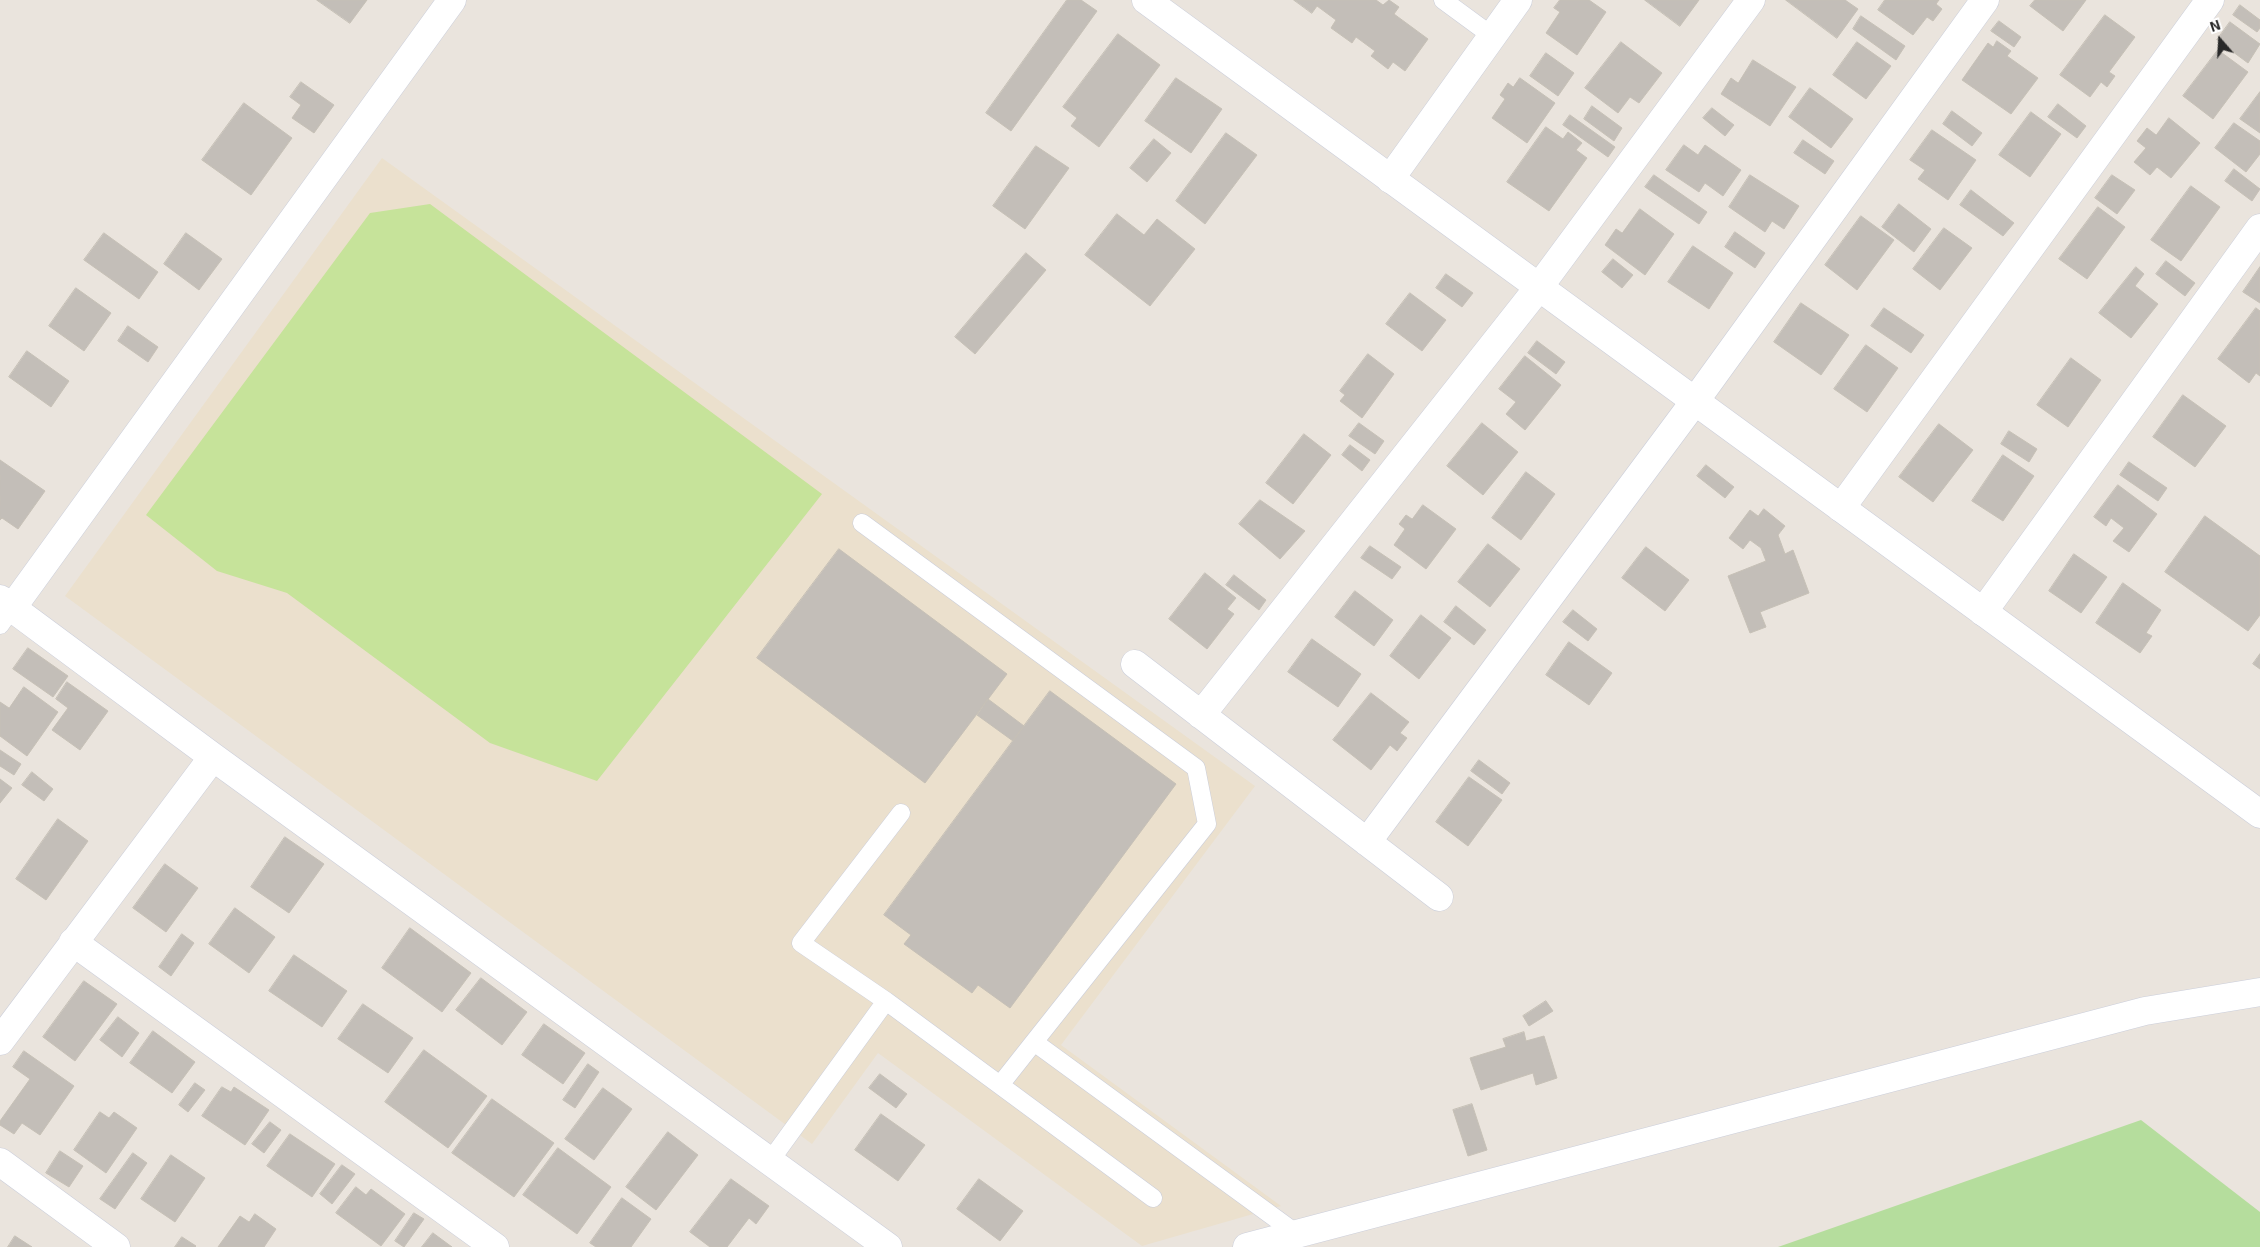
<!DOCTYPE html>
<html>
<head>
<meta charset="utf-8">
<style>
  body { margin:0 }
  #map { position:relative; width:2260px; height:1247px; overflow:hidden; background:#eae4dd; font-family:"Exo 2",sans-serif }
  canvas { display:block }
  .north { position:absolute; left:2195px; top:15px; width:50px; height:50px; -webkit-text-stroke:4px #fff; paint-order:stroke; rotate:341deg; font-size:14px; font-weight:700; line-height:20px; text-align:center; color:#292929 }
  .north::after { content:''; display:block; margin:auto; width:18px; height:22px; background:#292929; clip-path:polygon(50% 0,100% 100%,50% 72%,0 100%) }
</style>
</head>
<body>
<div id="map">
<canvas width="2260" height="1247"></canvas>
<div class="north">N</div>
</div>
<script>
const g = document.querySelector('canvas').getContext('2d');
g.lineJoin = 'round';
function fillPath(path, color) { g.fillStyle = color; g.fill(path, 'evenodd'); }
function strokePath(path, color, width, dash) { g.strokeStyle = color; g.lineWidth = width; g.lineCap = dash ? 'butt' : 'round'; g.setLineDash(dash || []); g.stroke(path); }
fillPath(new Path2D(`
  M382 158 1255 786 1061 1045 1281 1206 1142 1246 878 1053 812 1144 65 596Z`), '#ebe0cd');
fillPath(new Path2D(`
  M2141 1120 2260 1212V1247H1778Z`), '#b5dd9d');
fillPath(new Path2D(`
  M430 204 822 494 597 781 490 743 287 593 217 571 146 515 370 213Z`), '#c6e39a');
const building = new Path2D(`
  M317 0H367L350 23Z
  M1067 0H1081L1097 11 1011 131 986 113Z
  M1294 0H1376L1383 5 1389 0 1399 7 1394 14 1428 39 1405 71 1393 62 1388 69 1371 56 1375 51 1356 37 1352 43 1331 28 1336 20 1317 6 1312 13Z
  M1560 0H1589L1606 12 1577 55 1546 33 1560 12 1554 8Z
  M1645 0H1699L1680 26Z
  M1786 0H1845L1858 9 1837 38Z
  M1885 0H1939L1936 4 1942 9 1933 21 1927 17 1913 35 1878 10Z
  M2035 0H2086L2063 31 2030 6Z
  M2240 5 2260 20V28L2257 32 2233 15Z
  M2105 15 2135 37 2109 72 2115 76 2107 87 2101 82 2090 97 2060 75Z
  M1861 16 1905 46 1896 60 1853 29Z
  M1999 21 2021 37 2014 47 1991 31Z
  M2230 22 2260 44 2248 63 2217 40Z
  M1118 34 1160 65 1099 147 1071 126 1077 118 1063 107Z
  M1997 41 2011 51 2007 56 2038 78 2011 114 1962 80 1988 43 1993 47Z
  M1621 42 1662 73 1639 103 1630 97 1618 113 1585 88Z
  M1857 42 1891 66 1866 99 1833 75Z
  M2218 50 2248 72 2213 119 2183 96Z
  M1546 53 1574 73 1558 96 1530 76Z
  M1753 60 1796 87 1770 126 1721 94 1731 78 1738 83Z
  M1176 78 1222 109 1191 153 1145 121Z
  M1520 78 1555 103 1527 143 1492 118 1505 99 1500 95 1508 83 1513 87Z
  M301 82 334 105 314 133 292 118 301 105 290 97Z
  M1810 88 1853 119 1831 148 1789 117Z
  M2260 92V133L2240 119Z
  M244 103 292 138 251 195 202 160Z
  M2058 104 2086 126 2077 138 2048 117Z
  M1592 106 1622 128 1614 141 1584 119Z
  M1712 108 1734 125 1725 136 1703 118Z
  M1952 111 1982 133 1972 146 1943 124Z
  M2031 112 2061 134 2030 177 1999 155Z
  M1570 115 1615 147 1608 157 1563 125Z
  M2169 118 2200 143 2171 178 2157 167 2150 175 2134 162 2146 148 2137 141 2147 128 2156 135Z
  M2234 123 2260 141V154L2246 172 2215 148Z
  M1546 127 1563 139 1568 132 1582 143 1576 150 1587 158 1549 211 1507 182Z
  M1932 130 1976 160 1948 200 1918 179 1925 170 1910 160Z
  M1226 133 1257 155 1205 224 1176 201Z
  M1154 139 1171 153 1147 182 1130 168Z
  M1803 140 1834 161 1825 174 1794 153Z
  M1684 145 1698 155 1705 145 1741 170 1723 196 1705 183 1699 192 1666 170Z
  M1036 146 1069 168 1025 229 993 206Z
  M2234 169 2260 189 2252 201 2225 181Z
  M1654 175 1707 212 1699 224 1645 187Z
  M1750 175 1799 206 1784 229 1772 221 1765 232 1729 207Z
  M2112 175 2135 190 2117 214 2095 198Z
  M2191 186 2220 207 2181 261 2151 240Z
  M1971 190 2014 223 2003 236 1960 205Z
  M1899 204 1931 229 1914 252 1882 227Z
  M2098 207 2125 227 2087 279 2059 259Z
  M1640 209 1674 234 1645 275 1605 245 1616 229 1622 233Z
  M1117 214 1144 235 1157 219 1195 249 1150 306 1085 255Z
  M1861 216 1894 240 1857 290 1825 265Z
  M1944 228 1972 248 1940 290 1913 269Z
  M1735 232 1765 253 1755 268 1725 247Z
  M104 233 158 272 139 299 84 260Z
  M186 233 222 259 199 290 164 264Z
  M1693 246 1733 273 1709 309 1668 282Z
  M1026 253 1046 270 975 354 955 337Z
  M1613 259 1633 275 1622 288 1602 272Z
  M2166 261 2195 283 2185 296 2156 274Z
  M2136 267 2144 274 2135 286 2158 304 2131 338 2099 313Z
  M2260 267V303L2243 292Z
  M1446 274 1473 293 1462 307 1436 288Z
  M76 288 111 313 84 351 49 326Z
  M1410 293 1446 320 1422 351 1386 324Z
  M1801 303 1849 335 1821 375 1774 342Z
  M1884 308 1924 335 1911 353 1871 326Z
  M2256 308 2260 311V376L2256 373 2249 383 2218 359Z
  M128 326 158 347 148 362 118 341Z
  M1537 341 1565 362 1556 374 1528 353Z
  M1866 345 1898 368 1867 412 1834 389Z
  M27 351 69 381 51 407 9 377Z
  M1368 354 1394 374 1362 418 1340 401 1345 395 1340 391Z
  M1525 356 1561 385 1525 430 1506 414 1516 402 1499 389Z
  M2071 358 2101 380 2068 427 2037 405Z
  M2183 395 2226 426 2195 467 2153 437Z
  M1359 423 1384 441 1375 454 1349 436Z
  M1482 423 1518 452 1483 495 1447 466Z
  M1939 424 1973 450 1933 502 1899 477Z
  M2009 431 2037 449 2029 462 2001 444Z
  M1304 434 1331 455 1293 504 1266 483Z
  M1350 445 1370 460 1362 471 1342 455Z
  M2003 455 2034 476 2003 521 1972 501Z
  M0 460 45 491 18 529 2 518 0 520Z
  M2129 462 2167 488 2158 501 2120 475Z
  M1706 465 1734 487 1725 498 1697 476Z
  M1526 472 1555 494 1521 540 1492 518Z
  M2118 485 2157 514 2129 552 2113 541 2124 528 2111 518 2106 526 2094 517Z
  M1260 500 1305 531 1280 559 1239 524Z
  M1423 505 1456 529 1426 569 1394 545 1405 529 1399 524 1406 515 1412 519Z
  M1764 509 1785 526 1778 535 1785 554 1793 550 1809 593 1760 612 1766 627 1750 633 1728 576 1766 561 1761 548 1750 540 1743 549 1729 538 1750 510 1758 516Z
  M2205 516 2260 556V615L2248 631 2165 572Z
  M1488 544 1520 569 1490 607 1458 582Z
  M1370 546 1401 567 1392 579 1361 558Z
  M1646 547 1689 580 1665 611 1622 578Z
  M839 549 1007 674 925 783 757 658Z
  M2074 554 2107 577 2081 613 2049 591Z
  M1205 573 1236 598 1227 609 1234 614 1207 649 1169 619Z
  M1234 575 1266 600 1259 610 1226 585Z
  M2123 583 2161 610 2146 633 2152 636 2140 653 2096 623Z
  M1355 591 1393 620 1374 646 1335 617Z
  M1456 606 1486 630 1474 645 1444 622Z
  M1573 610 1597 629 1588 641 1563 622Z
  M1421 615 1451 638 1419 679 1390 656Z
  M1312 639 1361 674 1338 707 1288 672Z
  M1569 642 1612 673 1589 705 1546 675Z
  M28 648 68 676 53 697 13 669Z
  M2260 654V669L2253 664Z
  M67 682 108 711 80 750 52 730 68 708 56 699Z
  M24 687 58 712 27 756 0 736V702L9 708Z
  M1050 691 1176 784 1010 1008 978 985 972 993 904 944 911 935 884 915Z
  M1371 693 1409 722 1400 733 1407 738 1397 751 1390 745 1371 770 1333 740Z
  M988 699 1024 726 1013 741 977 715Z
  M0 750 21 764 14 775 0 766Z
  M1479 760 1510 783 1502 794 1471 771Z
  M32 772 53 789 44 801 22 785Z
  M1469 777 1502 800 1468 846 1436 822Z
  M0 779 12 788 0 803Z
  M58 819 88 841 46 900 16 879Z
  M285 837 324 864 289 913 251 887Z
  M165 864 198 888 166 932 133 908Z
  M235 908 275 937 249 973 209 944Z
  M410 928 471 973 442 1012 382 968Z
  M182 934 194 943 171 976 159 967Z
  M294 955 347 991 322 1027 269 991Z
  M481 978 527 1012 502 1045 456 1010Z
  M84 981 117 1004 75 1061 43 1037Z
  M1546 1001 1553 1011 1529 1026 1523 1016Z
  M363 1004 413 1038 388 1073 338 1039Z
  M118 1017 139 1033 122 1057 100 1040Z
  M544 1024 585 1053 563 1084 522 1055Z
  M153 1031 195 1062 172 1093 130 1063Z
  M1524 1032 1526 1041 1544 1036 1557 1078 1536 1085 1533 1073 1481 1090 1470 1058 1506 1047 1503 1039Z
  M424 1050 487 1096 448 1148 385 1102Z
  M24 1051 74 1086 40 1135 22 1123 14 1134 0 1125V1121L30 1079 13 1067Z
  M588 1064 599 1072 575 1108 563 1100Z
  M880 1074 907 1094 896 1108 869 1088Z
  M195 1083 205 1090 188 1112 179 1105Z
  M222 1087 231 1092 234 1087 269 1110 245 1145 202 1116Z
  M603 1088 632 1109 594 1160 565 1139Z
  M492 1099 554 1143 514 1197 452 1153Z
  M1472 1104 1487 1150 1468 1156 1453 1110Z
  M100 1112 109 1118 114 1112 137 1128 106 1173 74 1150Z
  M881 1114 925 1145 898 1181 855 1150Z
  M270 1122 281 1130 264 1153 252 1144Z
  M668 1132 698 1155 656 1210 626 1187Z
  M290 1134 335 1164 312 1197 267 1166Z
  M558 1148 611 1187 577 1234 523 1195Z
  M60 1151 83 1166 69 1187 46 1173Z
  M133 1153 147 1163 115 1209 100 1199Z
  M171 1155 205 1178 175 1222 141 1199Z
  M342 1165 355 1174 332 1204 320 1194Z
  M731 1179 769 1206 756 1224 749 1218 727 1247H710L690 1232Z
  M979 1179 1023 1211 1000 1241 957 1209Z
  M356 1187 366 1195 371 1189 405 1214 381 1246 336 1213Z
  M622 1198 651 1219 631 1247H596L590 1243Z
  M414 1213 424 1219 404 1247 395 1241Z
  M255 1214 276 1229 264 1247H218L240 1216 249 1222Z
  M433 1233 452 1247H422Z
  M15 1236 32 1247H8Z
  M182 1237 196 1246 195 1247H175Z`);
fillPath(building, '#c3beb8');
strokePath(building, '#c6c0b6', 1);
const lane = new Path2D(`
  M1443 0 1492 36
  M862 523 1196 768 1207 824 1034 1042 1297 1234
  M0 625 12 608
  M886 1001 801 943 901 813
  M1000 1085 1034 1042
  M770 1161 886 1001 1153 1198`);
const street = new Path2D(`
  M1390 179 1518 0
  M1841 508 2210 0
  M0 599 213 757 888 1247
  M12 608 452 0
  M1983 612 2260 228
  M1135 664 1439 897
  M1201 715 1539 287 1751 0
  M1367 842 1695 401 1985 0
  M73 942 495 1247
  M0 1041 213 757
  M0 1162 116 1247`);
const secondary = new Path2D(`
  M1146 0 2260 814
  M1247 1247 2145 1011 2260 992`);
strokePath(lane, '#cbceda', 19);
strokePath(street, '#cbceda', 29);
strokePath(secondary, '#cbceda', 29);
strokePath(lane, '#fff', 18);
strokePath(street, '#fff', 28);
strokePath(secondary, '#fff', 28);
</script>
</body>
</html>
